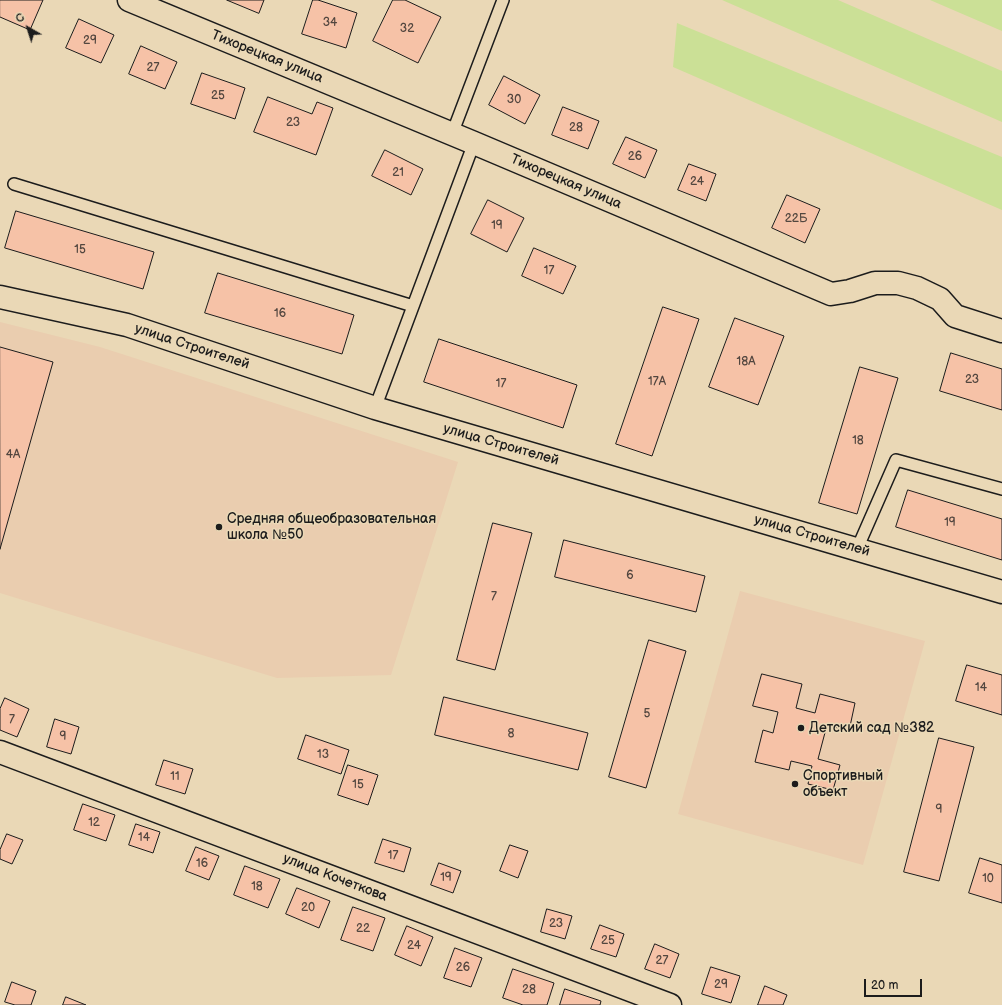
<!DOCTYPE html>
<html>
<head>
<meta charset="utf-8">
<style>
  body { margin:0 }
  #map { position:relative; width:1002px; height:1005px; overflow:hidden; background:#ead8b6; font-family:"Balsamiq Sans",sans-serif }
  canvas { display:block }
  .north { position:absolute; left:8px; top:8px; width:40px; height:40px; -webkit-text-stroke:3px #ead8b6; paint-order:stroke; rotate:321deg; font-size:11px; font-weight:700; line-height:16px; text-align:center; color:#1c1c1c }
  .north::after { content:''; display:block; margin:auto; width:14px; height:18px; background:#1c1c1c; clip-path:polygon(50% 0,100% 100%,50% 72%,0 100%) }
  .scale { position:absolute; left:864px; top:979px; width:58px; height:18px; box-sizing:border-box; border:2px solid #1c1c1c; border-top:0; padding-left:5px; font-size:12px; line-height:14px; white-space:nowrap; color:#1c1c1c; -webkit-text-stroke:3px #ead8b6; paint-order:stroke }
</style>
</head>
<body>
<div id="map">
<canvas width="1002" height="1005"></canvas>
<div class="north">С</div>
<div class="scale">20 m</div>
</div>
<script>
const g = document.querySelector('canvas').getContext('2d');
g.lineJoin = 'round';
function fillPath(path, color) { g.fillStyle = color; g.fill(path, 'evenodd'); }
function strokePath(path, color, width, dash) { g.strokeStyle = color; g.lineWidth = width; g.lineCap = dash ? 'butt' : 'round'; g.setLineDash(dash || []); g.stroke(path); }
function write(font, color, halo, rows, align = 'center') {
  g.font = font + ' "Balsamiq Sans",sans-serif'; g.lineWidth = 3; g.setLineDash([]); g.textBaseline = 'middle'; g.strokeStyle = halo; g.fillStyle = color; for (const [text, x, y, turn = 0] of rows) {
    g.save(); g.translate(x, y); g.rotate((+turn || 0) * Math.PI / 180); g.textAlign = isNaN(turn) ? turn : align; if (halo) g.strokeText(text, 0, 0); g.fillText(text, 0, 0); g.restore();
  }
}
fillPath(new Path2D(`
  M0 322 100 347 458 462 391 675 277 678 0 593Z
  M740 591 925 641 863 865 678 814Z`), '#eacdaf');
fillPath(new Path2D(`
  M722 0H838L1002 71V122Z
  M930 0H1002V31Z
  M677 23 1002 157V210L673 67Z`), '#cbe096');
const building = new Path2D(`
  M0 0H43L30 30 0 17Z
  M227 0H264L259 13Z
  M313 0H318L357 13 346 48 302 34Z
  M393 0H405L441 17 418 63 373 41Z
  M79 19 114 35 101 63 66 48Z
  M141 46 177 62 165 89 129 74Z
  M202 73 245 88 235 119 191 104Z
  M504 76 540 95 525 124 489 105Z
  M268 97 312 114 317 102 333 108 316 155 254 132Z
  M563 107 599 121 588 149 552 135Z
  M626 137 657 150 645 178 613 164Z
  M385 150 423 169 411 195 372 176Z
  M689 164 716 174 706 201 678 190Z
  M787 195 820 209 805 243 772 228Z
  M488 200 524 218 507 252 471 234Z
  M16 211 154 252 143 289 5 248Z
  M534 248 576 266 563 294 522 276Z
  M218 273 354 315 342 354 205 313Z
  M663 307 699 319 652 456 616 444Z
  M735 318 784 336 758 405 709 387Z
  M439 339 577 385 563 428 424 382Z
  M0 347 53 362 0 549Z
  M951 353 1002 369V410L940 391Z
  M860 367 898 378 857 514 819 503Z
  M908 490 1002 519V560L896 527Z
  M493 523 532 533 495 670 457 660Z
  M564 540 705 576 696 612 555 577Z
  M649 640 686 651 646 788 609 777Z
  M967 665 1002 675V715L956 701Z
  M762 674 802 684 796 708 815 713 820 694 855 703 849 731 827 725 818 759 840 765 833 790 808 784 812 766 791 761 789 770 755 762 763 730 773 733 778 712 753 706Z
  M444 697 588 733 578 770 435 735Z
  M5 698 29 709 17 737 0 730V709Z
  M55 719 79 727 71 754 47 747Z
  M306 735 349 750 341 774 298 759Z
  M939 738 974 747 939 881 904 872Z
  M164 760 193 769 185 794 156 785Z
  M348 765 378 775 368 805 338 795Z
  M83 804 115 815 106 841 74 830Z
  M136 824 160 832 153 853 129 845Z
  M7 834 23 840 12 864 0 859V850Z
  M383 839 411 848 404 872 375 863Z
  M510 845 528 851 518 878 500 871Z
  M196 847 219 856 209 880 186 871Z
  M980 858 1002 865V903L969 893Z
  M439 863 461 871 453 893 431 885Z
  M245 866 280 879 268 908 234 895Z
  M297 888 330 901 319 928 286 914Z
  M353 907 385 918 373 951 341 940Z
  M547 909 572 916 565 939 541 932Z
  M600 925 624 934 616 957 591 949Z
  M407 926 433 937 421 966 395 955Z
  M655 944 679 954 670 978 645 969Z
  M455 948 482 958 471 987 444 978Z
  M711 967 740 976 731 1003 702 994Z
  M513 969 554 983 547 1005H523L503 998Z
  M12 982 36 991 31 1005H15L5 1002Z
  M765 986 787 995 783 1005H758Z
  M565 989 601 1001 600 1005H560Z
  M66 997 86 1005H63Z`);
fillPath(building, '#f6c2a7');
strokePath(building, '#1c1c1c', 1);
const lane = new Path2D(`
  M452 134 503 0
  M14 184 413 306
  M375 408 474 143
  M857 549 896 460 1002 489`);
const street = new Path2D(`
  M129 0 474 143 831 294 850 291 875 283H898L917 288 940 299 955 316 1002 331
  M0 297 127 325 375 408 1002 592
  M0 752 670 1005`);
strokePath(lane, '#1c1c1c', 14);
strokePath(street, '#1c1c1c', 25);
strokePath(lane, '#ead8b6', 11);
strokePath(street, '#ead8b6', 22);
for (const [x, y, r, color] of [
  [219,527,4,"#1c1c1c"],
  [801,728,4,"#1c1c1c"],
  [795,784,4,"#1c1c1c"]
]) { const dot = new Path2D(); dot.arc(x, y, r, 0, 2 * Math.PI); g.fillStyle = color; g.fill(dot); strokePath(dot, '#ead8b6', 1.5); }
write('12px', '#52463f', null, [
  ["34",330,23],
  ["32",407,29],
  ["29",90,41],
  ["27",153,68],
  ["25",218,96],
  ["30",514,100],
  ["23",293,123],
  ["28",576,128],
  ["26",635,157],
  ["21",398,173],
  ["24",697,182],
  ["22Б",796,219],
  ["19",497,226],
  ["15",80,250],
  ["17",549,271],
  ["16",280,314],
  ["18А",746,362],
  ["23",972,380],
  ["17А",657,382],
  ["17",501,384],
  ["18",858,441],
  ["4А",13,455],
  ["19",950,523],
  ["6",630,576],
  ["7",494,597],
  ["14",981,688],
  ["5",647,714],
  ["7",12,720],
  ["8",511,734],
  ["9",63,737],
  ["13",323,755],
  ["11",175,777],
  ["15",358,785],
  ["9",939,810],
  ["12",94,823],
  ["14",144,838],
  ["17",393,856],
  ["16",202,864],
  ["19",446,878],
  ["10",988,879],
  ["18",257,887],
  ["20",308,908],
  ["23",556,924],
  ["22",363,929],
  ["25",608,941],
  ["24",414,946],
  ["27",662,961],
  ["26",463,968],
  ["29",721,985],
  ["28",529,990]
]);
write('14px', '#1c1c1c', '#ead8b6', [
  ["Тихорецкая улица",267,57,22],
  ["Тихорецкая улица",566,182,23],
  ["улица Строителей",192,347,18],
  ["улица Строителей",501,445,16],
  ["улица Строителей",812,536,16],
  ["улица Кочеткова",335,878,21]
]);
write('14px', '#1c1c1c', '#ead8b6', [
  ["Средняя общеобразовательная",227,519],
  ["школа №50",227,535],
  ["Детский сад №382",809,728],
  ["Спортивный",803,776],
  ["объект",803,792]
], 'left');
</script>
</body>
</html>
